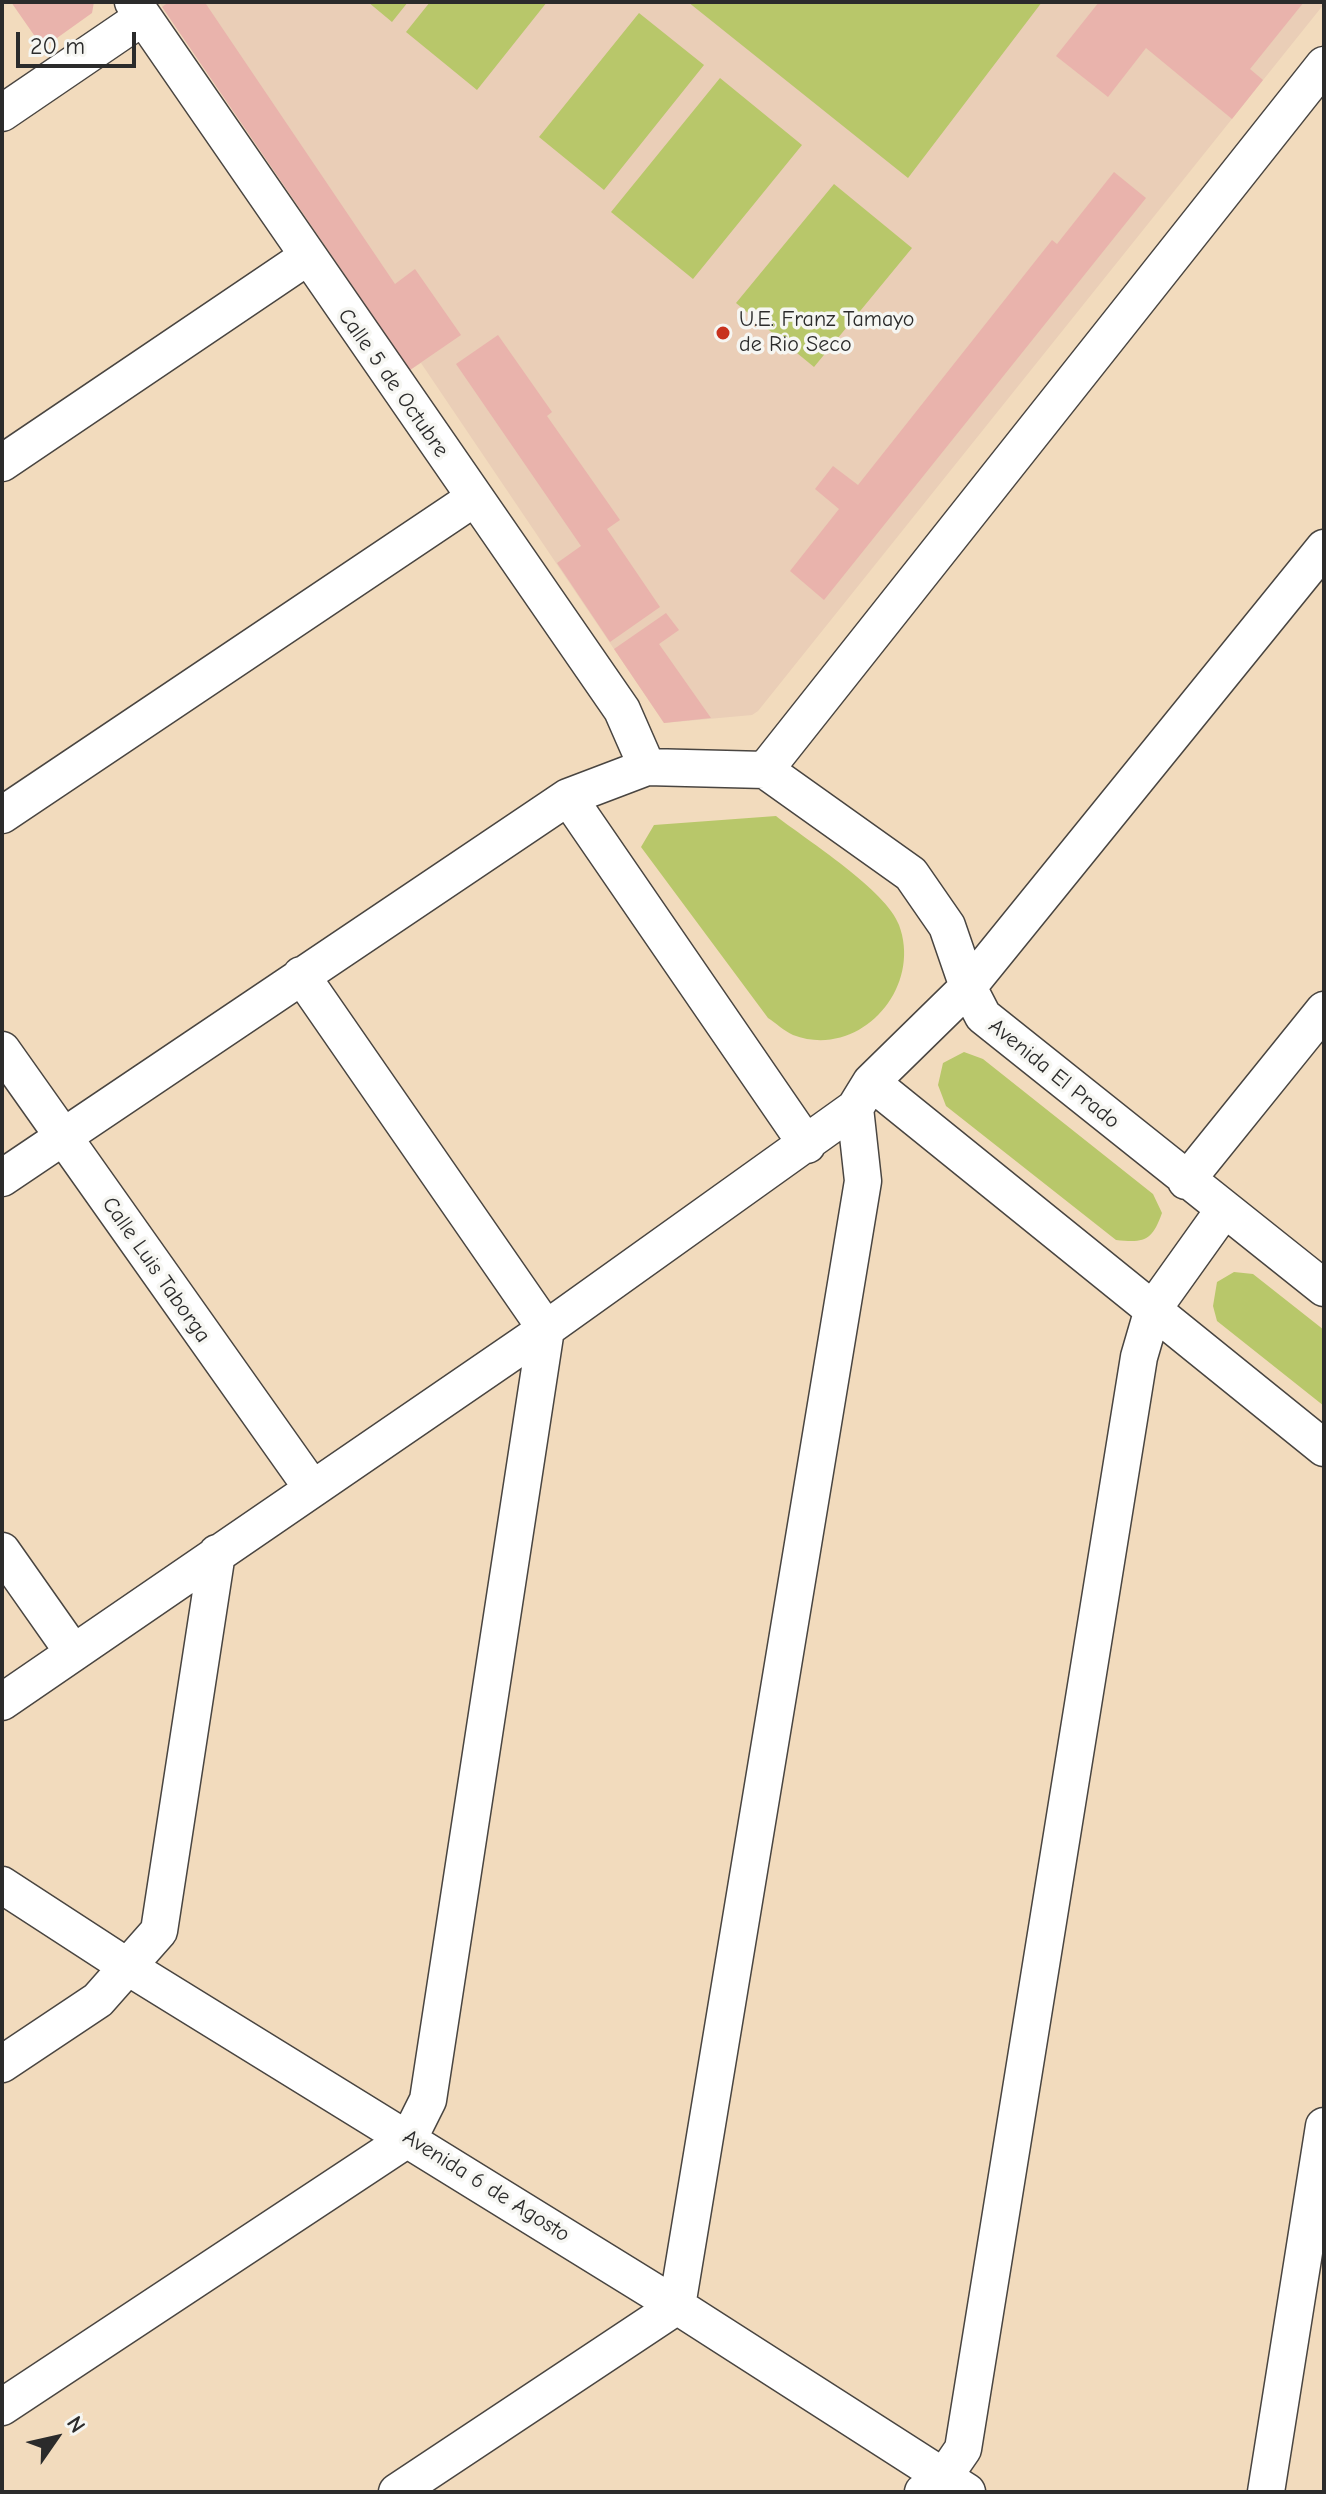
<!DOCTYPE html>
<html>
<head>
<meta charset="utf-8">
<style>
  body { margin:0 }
  #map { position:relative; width:1326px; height:2494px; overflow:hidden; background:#f2dbbd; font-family:"Comic Neue",sans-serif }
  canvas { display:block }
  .frame { position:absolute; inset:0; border:4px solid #2b2b2b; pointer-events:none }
  .north { position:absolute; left:16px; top:2398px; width:80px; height:80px; -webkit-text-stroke:6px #f6f6f2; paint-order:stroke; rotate:56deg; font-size:22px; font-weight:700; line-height:32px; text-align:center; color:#2b2b2b }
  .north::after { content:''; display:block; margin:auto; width:28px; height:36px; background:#2b2b2b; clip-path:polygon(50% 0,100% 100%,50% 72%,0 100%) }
  .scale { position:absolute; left:16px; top:32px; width:120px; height:36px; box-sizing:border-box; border:4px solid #2b2b2b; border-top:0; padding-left:10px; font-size:24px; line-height:28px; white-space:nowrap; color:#2b2b2b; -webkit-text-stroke:6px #f6f6f2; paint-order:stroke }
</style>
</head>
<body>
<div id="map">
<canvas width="1326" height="2494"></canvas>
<div class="frame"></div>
<div class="north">N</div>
<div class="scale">20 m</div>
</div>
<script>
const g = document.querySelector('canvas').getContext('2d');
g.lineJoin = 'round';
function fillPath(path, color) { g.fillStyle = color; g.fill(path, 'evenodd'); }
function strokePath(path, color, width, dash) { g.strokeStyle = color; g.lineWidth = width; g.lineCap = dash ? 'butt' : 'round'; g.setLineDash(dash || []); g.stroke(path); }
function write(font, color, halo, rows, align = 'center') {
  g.font = font + ' "Comic Neue",sans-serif'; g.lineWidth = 7; g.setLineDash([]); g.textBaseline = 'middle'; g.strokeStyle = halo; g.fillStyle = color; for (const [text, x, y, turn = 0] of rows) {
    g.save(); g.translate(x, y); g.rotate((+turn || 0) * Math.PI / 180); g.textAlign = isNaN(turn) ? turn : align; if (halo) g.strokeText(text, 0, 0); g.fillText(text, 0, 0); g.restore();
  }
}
fillPath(new Path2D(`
  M159 2H1324V4L758 711 752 715 664 723 421 363 410 370Z`), '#eaceb7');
fillPath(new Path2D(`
  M368 2H408L392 22Z
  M430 2H547L477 90 406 32Z
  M688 2H1042L908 178Z
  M639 13 704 65 604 190 539 137Z
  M720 78 802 145 693 279 611 212Z
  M834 184 912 248 814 367 736 303Z
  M776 816C808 841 886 890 899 925 923 989 859 1060 793 1035 784 1031 776 1023 768 1018L641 847 654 825Z
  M964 1052 983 1059 1153 1194 1162 1213C1152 1241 1145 1243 1116 1240L946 1106 938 1085 943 1063Z
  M1234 1272 1253 1274 1324 1330V1406L1217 1321 1213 1306 1217 1282Z`), '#b8c76a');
fillPath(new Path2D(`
  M11 2H94L92 13 43 48Z
  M169 2 206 4 395 284 415 269 461 335 410 370 162 7Z
  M1099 2H1304L1250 69 1263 80 1232 119 1146 48 1108 97 1056 56Z
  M1114 172 1146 198 824 600 790 571 839 509 815 489 833 466 858 485 1052 240 1057 244Z
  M498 335 552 412 547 416 620 520 607 529 660 607 610 642 557 563 581 546 456 364Z
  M666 613 679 630 659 644 711 718 664 723 614 649Z`), '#e9b3ac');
const minor = new Path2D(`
  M133 2 622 710 647 767
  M2 113 143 17
  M2 463 307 257
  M765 770 1324 65
  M568 797 807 1145
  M2 815 473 499
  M2 1050 312 1488
  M871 1082 1324 1448
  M2 1178 568 797 647 767 765 770 911 874 947 926 968 987 983 1016 1324 1288
  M1186 1181 1324 1010
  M2 1551 73 1652
  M2 1702 546 1329 855 1108 871 1082 968 987 1324 548
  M2 1885 128 1967 677 2306 967 2492
  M2 2064 98 2000 159 1931 217 1553
  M2 2407 409 2138 428 2100 546 1329 301 975
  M397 2492 677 2306 863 1181 855 1108
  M923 2492 943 2478 963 2449 1139 1357 1153 1309 1223 1211
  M1266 2492 1324 2126`);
strokePath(minor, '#494541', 39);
strokePath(minor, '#fff', 36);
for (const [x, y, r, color] of [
  [723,333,8,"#c8321e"]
]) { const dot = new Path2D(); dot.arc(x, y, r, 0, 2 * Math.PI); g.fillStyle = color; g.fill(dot); strokePath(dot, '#f6f6f2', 3); }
write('22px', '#2b2b2b', '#f6f6f2', [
  ["U.E. Franz Tamayo",739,320],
  ["de Rio Seco",739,345]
], 'left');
write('22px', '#2b2b2b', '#f6f6f2', [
  ["Calle 5 de Octubre",393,383,55],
  ["Avenida El Prado",1054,1074,39],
  ["Calle Luis Taborga",156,1270,55],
  ["Avenida 6 de Agosto",486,2186,32]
]);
</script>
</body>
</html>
